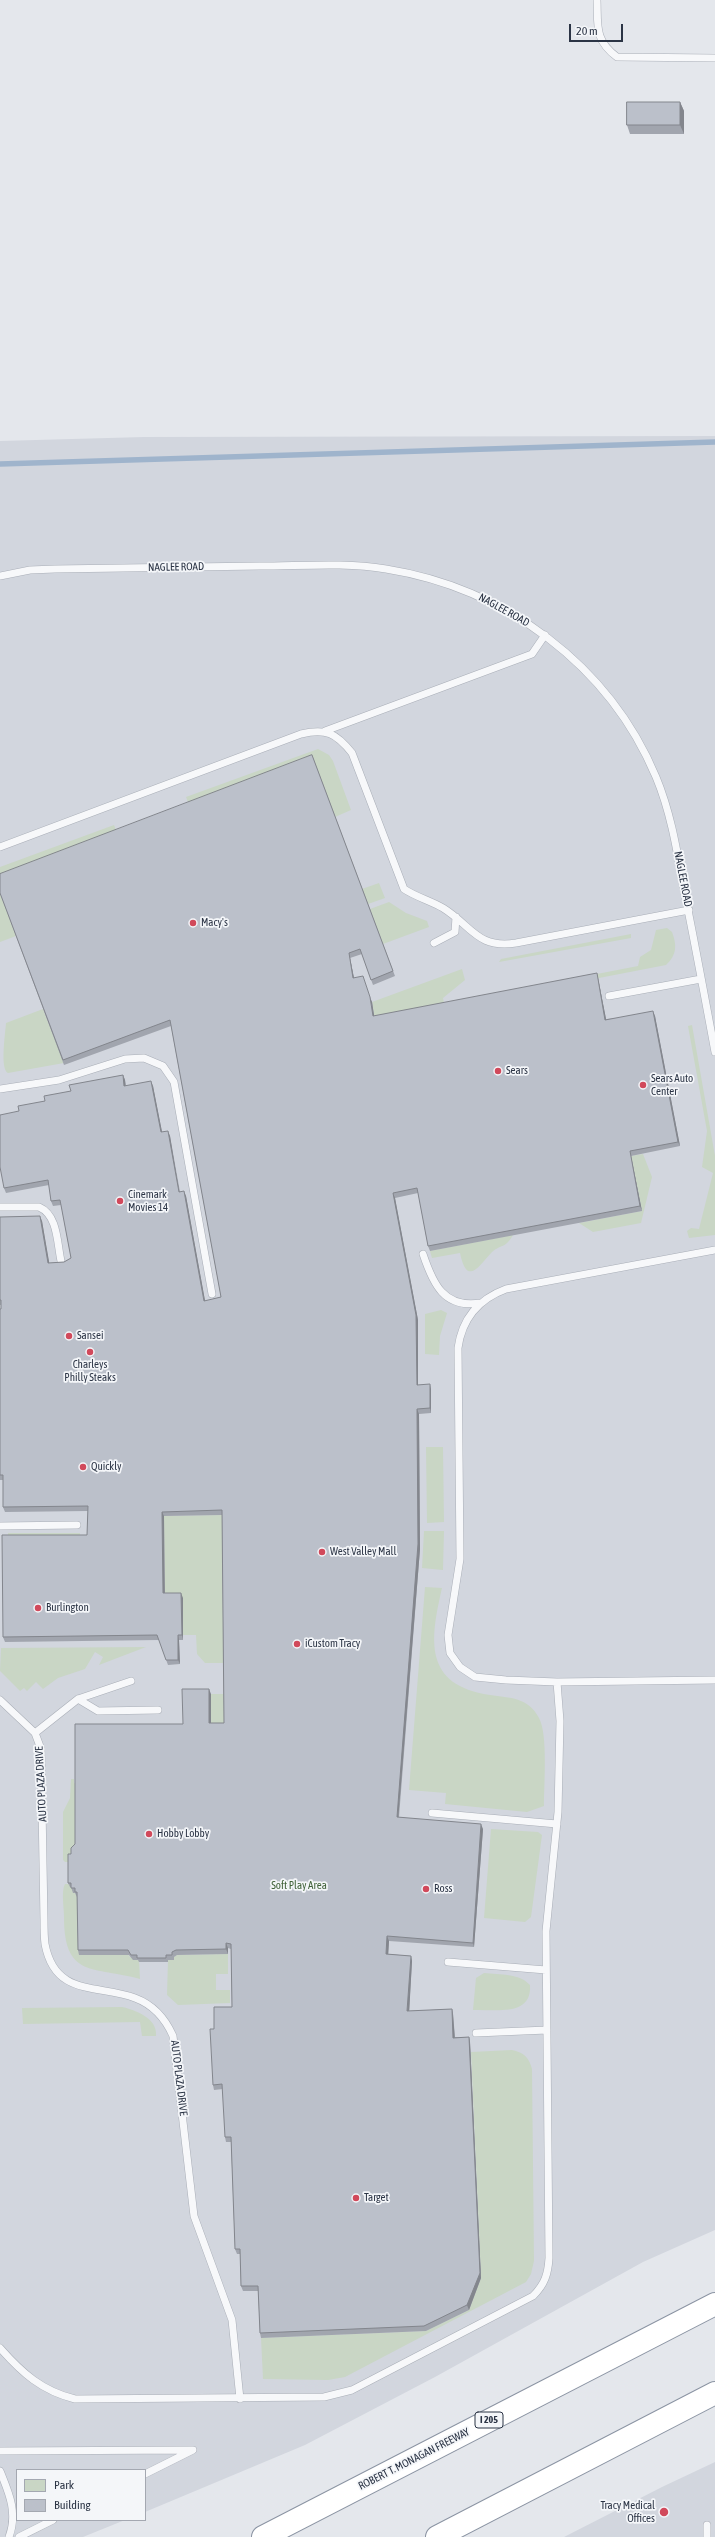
<!DOCTYPE html>
<html>
<head>
<meta charset="utf-8">
<style>
  body { margin:0 }
  #map { position:relative; width:715px; height:2537px; overflow:hidden; background:#e4e7ec; font-family:"Asap Condensed",sans-serif }
  canvas { display:block }
  .legend { position:absolute; left:16px; top:2469px; width:130px; height:52px; box-sizing:border-box; background:#f4f6f9; border:1px solid #a4a8b1; margin:0; padding:5px 7px; list-style:none; font-size:12px; color:#2b3445 }
  .legend li { display:flex; align-items:center; gap:8px; height:20px }
  .legend b { width:20px; border:1px solid #a4a8b1 }
  .scale { position:absolute; left:569px; top:24px; width:54px; height:18px; box-sizing:border-box; border:2px solid #2b3445; border-top:0; padding-left:5px; font-size:12px; line-height:14px; white-space:nowrap; color:#2b3445; -webkit-text-stroke:3px #f4f6f9; paint-order:stroke }
</style>
</head>
<body>
<div id="map">
<canvas width="715" height="2537"></canvas>
<ul class="legend">
<li><b style="height:11px;background:#c9d6c5"></b>Park</li>
<li><b style="height:11px;background:#bbc0ca"></b>Building</li>
</ul>
<div class="scale">20 m</div>
</div>
<script>
const g = document.querySelector('canvas').getContext('2d');
g.lineJoin = 'round';
function fillPath(path, color) { g.fillStyle = color; g.fill(path, 'evenodd'); }
function strokePath(path, color, width, dash) { g.strokeStyle = color; g.lineWidth = width; g.lineCap = dash ? 'butt' : 'round'; g.setLineDash(dash || []); g.stroke(path); }
function write(font, color, halo, rows, align = 'center') {
  g.font = font + ' "Asap Condensed",sans-serif'; g.lineWidth = 3.5; g.setLineDash([]); g.textBaseline = 'middle'; g.strokeStyle = halo; g.fillStyle = color; for (const [text, x, y, turn = 0] of rows) {
    g.save(); g.translate(x, y); g.rotate((+turn || 0) * Math.PI / 180); g.textAlign = isNaN(turn) ? turn : align; if (halo) g.strokeText(text, 0, 0); g.fillText(text, 0, 0); g.restore();
  }
}
fillPath(new Path2D(`
  M715 436V2230L643 2262 435 2377 305 2445 145 2512V2470H17V2520H125L83 2537H0V441L144 437Z
  M715 2462V2537H564L662 2487Z`), '#d2d6de');
fillPath(new Path2D(`
  M318 749 329 755 333 761 351 810 335 817 313 760 190 807 186 797Z
  M114 825 118 835 0 879V867Z
  M379 883 385 898 368 904 362 889Z
  M0 893 16 936 0 942Z
  M389 902 406 913 427 921 429 927 383 944 370 909Z
  M667 928 672 932C677 945 677 955 666 965L568 984 571 979 638 966 640 957 651 950 656 930Z
  M631 934V938L499 962 501 959Z
  M462 969 465 980 443 998 445 1008 375 1021 372 1002Z
  M43 1009 64 1063 8 1073C0 1069 5 1036 6 1023Z
  M692 1025 715 1156V1235L689 1238 687 1231 691 1228 699 1229 713 1173 702 1167 707 1131 688 1026Z
  M643 1154 652 1177 641 1223 593 1232 579 1223 642 1211 631 1156Z
  M513 1235C505 1249 501 1244 492 1252 479 1266 467 1287 460 1253L432 1258 430 1251Z
  M441 1310 447 1313 440 1336 439 1355 425 1354V1314Z
  M426 1447H443L444 1522 427 1523Z
  M224 1515 225 1663H205L197 1654 196 1635H183V1598H165L164 1516Z
  M424 1531H444L443 1570 422 1568Z
  M8 1533H80V1539L8 1540Z
  M425 1587 442 1588C430 1640 423 1685 490 1695 510 1698 528 1697 539 1718 548 1734 544 1785 544 1806L527 1812 445 1804 446 1793 409 1790Z
  M146 1647 99 1665 103 1657 95 1652 85 1669 58 1678 43 1689 36 1682 27 1691 24 1688 20 1691 0 1671 1 1648Z
  M211 1694H225L226 1728H211Z
  M71 1779H74V1783L77 1784V1849L70 1862H65L63 1860V1812L70 1798Z
  M491 1829 538 1832 542 1835 531 1917 525 1922 484 1918Z
  M65 1884H70L130 1957 139 1960 140 1979C94 1966 64 1979 64 1917 64 1907 61 1891 65 1884Z
  M228 1954V1974H216V1990H230V2003L178 2005 167 1995 168 1960 177 1955Z
  M484 1973C500 1975 519 1973 530 1985 532 2017 496 2009 473 2010L476 1978Z
  M122 2007C135 2010 158 2018 156 2036H142L140 2022 23 2024 22 2008Z
  M512 2050C523 2052 529 2057 532 2069L534 2261 531 2274 526 2282 345 2377 328 2380 263 2379 261 2338 426 2331 469 2310 481 2278 471 2052Z`), '#c9d6c5');
strokePath(new Path2D(`
  M0 464 715 442`), '#9fb4cc', 5.5);
const service = new Path2D(`
  M597 0C598 25 594 40 617 57L715 58
  M0 576 30 570 55 569C123 568 192 567 260 566 301 566 345 562 386 569 505 588 609 665 656 777 671 813 677 851 684 890 695 944 705 998 715 1052
  M325 731 532 654 545 635
  M0 847 301 734C326 728 336 733 352 753L404 889C416 897 431 901 443 908 472 926 477 949 516 943L689 910
  M434 943 455 932 456 917
  M609 996 701 979
  M0 1089 59 1080 125 1059 144 1058 163 1066 174 1082 212 1294
  M0 1207H39C58 1215 57 1243 61 1261
  M715 1250 506 1289C479 1299 462 1319 458 1348L460 1559 448 1635 450 1653 460 1667 475 1677 506 1680 557 1682 715 1680
  M423 1254C433 1284 444 1309 481 1303
  M0 1526 77 1525
  M78 1699 98 1711 158 1710
  M0 1700 35 1733 41 1749 44 1920C44 1928 44 1936 45 1944 55 1998 100 1984 135 1998 154 2005 165 2018 173 2036L194 2216 232 2320 240 2399
  M35 1733 78 1699 131 1681
  M432 1813 557 1824
  M448 1962 546 1970
  M476 2033 547 2030
  M0 2348C22 2373 42 2391 75 2399L324 2397 352 2390 533 2296C545 2284 548 2274 549 2258L546 1931 558 1812 560 1721 557 1682
  M0 2451 193 2450 145 2474
  M0 2471C9 2493 18 2513 9 2537
  M707 2525V2537
  M19 2537 53 2520`);
const motorway = new Path2D(`
  M263 2537 715 2304
  M437 2537 715 2393`);
strokePath(service, '#a9aeb7', 8);
strokePath(motorway, '#8b94a3', 24);
strokePath(service, '#f7f8fa', 7);
strokePath(motorway, '#fff', 22);
fillPath(new Path2D(`
  M680 102 684 111V134H630L627 125Z
  M312 755 395 976 373 985 362 954 350 958 354 978 372 1002 374 1016 598 978 606 1019 655 1016 680 1146 631 1156 642 1211 430 1251 428 1246 418 1193 395 1198 418 1320V1385L431 1389V1413L419 1414 420 1549 399 1817 483 1829 474 1947 389 1941 388 1954 411 1956 412 1961 409 2011 452 2009 453 2014 455 2037H469L470 2042 481 2278 469 2310 426 2331 261 2338 260 2333 258 2291H243L241 2286 240 2254H237L235 2249 231 2142H226L225 2137 223 2089 214 2090 213 2085 214 2029 232 2007 231 1949 228 1948V1954L177 1955 174 1957V1960H168V1962H139L138 1960H133L129 1955H79L78 1950 77 1897 75 1893H73L71 1887H70L68 1883 71 1854 75 1844 183 1724 211 1694V1723H224L222 1515 164 1516V1593L183 1598V1640H179L180 1664 168 1665 159 1640 5 1642 3 1637 87 1535 88 1511 5 1512 3 1507V1480H0V1309H1V1305H0V1217L42 1221 49 1263 64 1262 71 1258 61 1205 53 1206 51 1201 49 1185 6 1193 4 1188 19 1111 71 1091 123 1075 125 1080 126 1086H153L162 1132 170 1136 180 1192 186 1196 205 1301 221 1297 171 1026 64 1065 0 893Z`), '#a1a5ae');
fillPath(new Path2D(`
  M680 102 684 111V134L680 125Z
  M349 953 355 983 353 978Z
  M597 973 598 978 607 1024 605 1020Z
  M370 997 372 1002 375 1021 373 1016Z
  M653 1011 655 1016 680 1146 678 1142Z
  M123 1075 125 1080 126 1091 124 1086Z
  M151 1081 153 1086 163 1137 161 1132Z
  M168 1131 170 1136 180 1197 179 1192Z
  M630 1151 642 1211 640 1206Z
  M184 1191 186 1196 206 1306 204 1301Z
  M393 1193 395 1198 418 1320V1389L417 1385Z
  M40 1216 42 1221 50 1267 48 1263Z
  M430 1384 431 1389V1413L430 1408Z
  M417 1409 419 1414 420 1549 398 1821 397 1817Z
  M162 1512 164 1516 165 1598 163 1593Z
  M181 1593 183 1598V1640L182 1635Z
  M178 1635 179 1640 180 1664 178 1660Z
  M209 1689 211 1694V1728L209 1723Z
  M481 1824 483 1829 474 1947 473 1943Z
  M387 1936 389 1941 388 1958 386 1954Z
  M226 1943 228 1948V1954L226 1949Z
  M411 1956 412 1961 409 2015 407 2011Z
  M452 2009 453 2014 455 2042 453 2038Z
  M469 2037 470 2042 481 2278 469 2310 467 2305Z`), '#83868d');
const building = new Path2D(`
  M627 102H680V125H627Z
  M312 755 393 971 371 980 360 949 349 953 353 978 363 976 370 997 373 1016 597 973 605 1020 653 1011 678 1142 630 1151 640 1206 428 1246 417 1188 393 1193 416 1315 417 1385 430 1384V1408L417 1409 418 1544 397 1817 481 1824 473 1943 387 1936 386 1954 411 1956 407 2011 452 2009 453 2038 469 2037 480 2273 467 2305 424 2326 260 2333 258 2286H241L240 2249H235L231 2137H225L222 2084 213 2085 210 2029H214V2007H232L231 1944 226 1943V1949L176 1950 172 1952V1955H166V1958H137V1955H131L128 1950H78L77 1892H75V1888H71V1883H68V1854H71V1848L75 1844V1724H183L182 1689H209V1723H224L222 1510 162 1512 163 1593H181L182 1635H178V1660H166L157 1635 3 1637 2 1535H87L88 1506 3 1507V1475H0V1309H1V1300H0V1217L40 1216 48 1263 64 1262 71 1258 60 1200 51 1201 48 1180 4 1188 0 1167V1115L19 1111 18 1106 45 1101 44 1096 71 1091 69 1085 123 1075 124 1086 151 1081 161 1132 168 1131 179 1192 184 1191 204 1301 221 1297 170 1020 63 1060 0 893V874Z`);
fillPath(building, '#bbc0ca');
strokePath(building, '#83868d', 1);
for (const [x, y, r, color] of [
  [193,923,4,"#d1495b"],
  [498,1071,4,"#d1495b"],
  [643,1085,4,"#d1495b"],
  [120,1201,4,"#d1495b"],
  [69,1336,4,"#d1495b"],
  [90,1352,4,"#d1495b"],
  [83,1467,4,"#d1495b"],
  [322,1552,4,"#d1495b"],
  [38,1608,4,"#d1495b"],
  [297,1644,4,"#d1495b"],
  [149,1834,4,"#d1495b"],
  [426,1889,4,"#d1495b"],
  [356,2198,4,"#d1495b"],
  [664,2512,5,"#d1495b"]
]) { const dot = new Path2D(); dot.arc(x, y, r, 0, 2 * Math.PI); g.fillStyle = color; g.fill(dot); strokePath(dot, '#f4f6f9', 1.5); }
for (const [x, y, w] of [
  [489,2420,28]
]) { const box = new Path2D(); box.roundRect(x - w / 2, y - 8, w, 16, 3); g.fillStyle = '#f4f6f9'; g.fill(box); strokePath(box, '#2b3445', 1); }
write('bold 10px', '#2b3445', null, [
  ["I 205",489,2420]
]);
write('11px', '#2b3445', '#f4f6f9', [
  ["NAGLEE ROAD",176,567,-1],
  ["NAGLEE ROAD",504,610,29],
  ["NAGLEE ROAD",683,879,79],
  ["AUTO PLAZA DRIVE",41,1784,-93],
  ["AUTO PLAZA DRIVE",179,2078,83],
  ["ROBERT T. MONAGAN FREEWAY",414,2459,-27]
]);
write('11px', '#2b3445', '#f4f6f9', [
  ["Macy's",201,923],
  ["Sears",506,1071],
  ["Sears Auto",651,1079],
  ["Center",651,1092],
  ["Cinemark",128,1195],
  ["Movies 14",128,1208],
  ["Sansei",77,1336],
  ["Charleys",90,1365,"center"],
  ["Philly Steaks",90,1378,"center"],
  ["Quickly",91,1467],
  ["West Valley Mall",330,1552],
  ["Burlington",46,1608],
  ["iCustom Tracy",305,1644],
  ["Hobby Lobby",157,1834],
  ["Ross",434,1889],
  ["Target",364,2198],
  ["Tracy Medical",655,2506,"right"],
  ["Offices",655,2519,"right"]
], 'left');
write('11px', '#3f6138', '#f4f6f9', [
  ["Soft Play Area",299,1886]
]);
</script>
</body>
</html>
